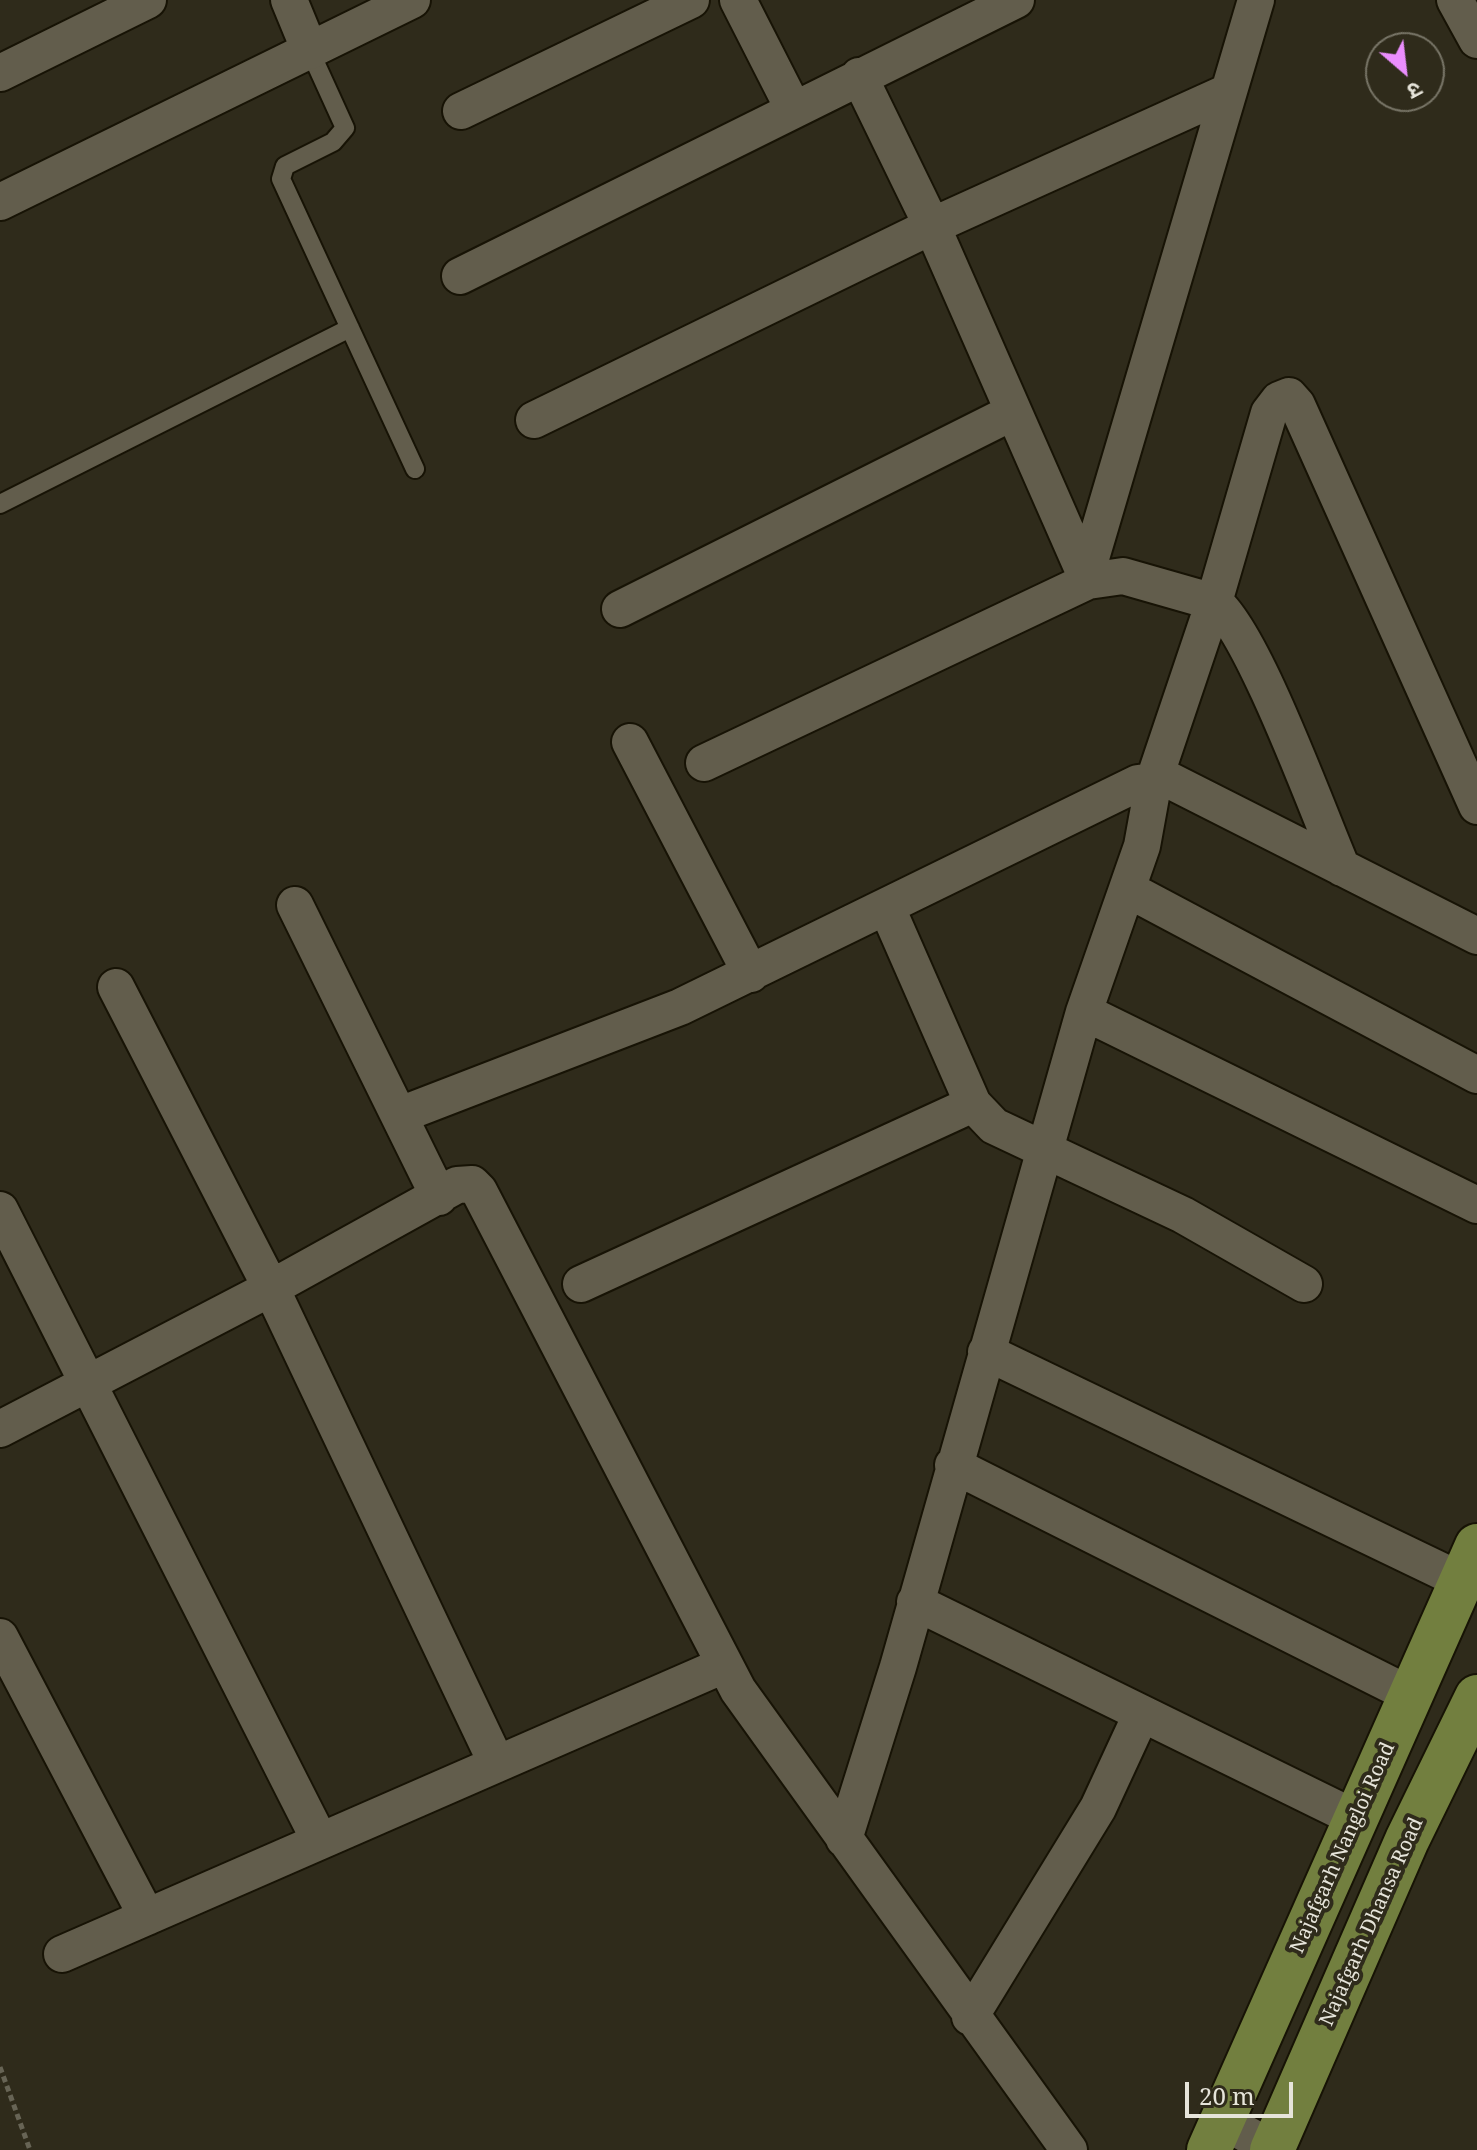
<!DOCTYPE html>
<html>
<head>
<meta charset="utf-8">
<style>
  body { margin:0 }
  #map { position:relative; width:1477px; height:2150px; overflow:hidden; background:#2f2b1b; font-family:"Noto Serif","Noto Sans Devanagari",serif }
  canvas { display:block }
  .north { position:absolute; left:1365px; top:32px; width:80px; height:80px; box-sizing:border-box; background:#2f2b1b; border:2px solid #787567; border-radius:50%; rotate:152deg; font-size:22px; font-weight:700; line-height:32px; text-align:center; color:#e6e4da }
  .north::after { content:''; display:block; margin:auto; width:28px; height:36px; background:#ea8dfd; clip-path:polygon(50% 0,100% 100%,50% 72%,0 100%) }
  .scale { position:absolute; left:1185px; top:2082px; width:108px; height:36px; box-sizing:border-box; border:4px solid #e6e4da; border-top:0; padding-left:10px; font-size:24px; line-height:28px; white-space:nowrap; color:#e6e4da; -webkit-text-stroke:6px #2f2b1b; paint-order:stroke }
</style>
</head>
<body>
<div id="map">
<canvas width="1477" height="2150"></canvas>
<div class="north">उ</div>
<div class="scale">20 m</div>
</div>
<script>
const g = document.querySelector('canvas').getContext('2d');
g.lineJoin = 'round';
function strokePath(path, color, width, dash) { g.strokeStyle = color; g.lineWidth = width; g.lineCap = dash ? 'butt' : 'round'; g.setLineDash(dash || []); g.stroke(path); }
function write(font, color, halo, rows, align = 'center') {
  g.font = font + ' "Noto Serif",serif'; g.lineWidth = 8; g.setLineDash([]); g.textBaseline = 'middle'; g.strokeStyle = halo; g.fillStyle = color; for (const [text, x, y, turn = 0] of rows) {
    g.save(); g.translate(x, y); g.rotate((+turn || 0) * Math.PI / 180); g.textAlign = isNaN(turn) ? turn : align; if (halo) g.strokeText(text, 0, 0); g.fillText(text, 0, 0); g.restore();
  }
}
const lane = new Path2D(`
  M310 51 345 128 333 142 285 166 281 179 415 469
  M0 504 350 328`);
const street = new Path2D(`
  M289 0 310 51
  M738 0 793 108
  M1455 0 1477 40
  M0 73 148 0
  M859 76 932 226 1088 581
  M461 111 691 0
  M0 202 412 0
  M460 276 1016 0
  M534 420 932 226 1228 92
  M1084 573 1091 558 1256 0
  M620 609 1013 412
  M630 742 751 974
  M704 763 1088 581 1123 576 1214 602C1252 629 1319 815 1342 868
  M1127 889 1477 1075
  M295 905 439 1197
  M887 908 973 1104 994 1126 1183 1215 1304 1284
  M116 987 271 1288 497 1764
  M1084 1012 1477 1205
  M400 1115 680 1007 1138 783 1167 779 1477 936
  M0 1210 320 1841
  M581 1284 973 1104
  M986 1352 1460 1580
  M0 1429 271 1288 457 1185 472 1184 479 1191 738 1690 1069 2150
  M953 1465 1411 1695
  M915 1602 1357 1819
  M0 1637 147 1917
  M844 1839 898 1667 1084 1012 1142 846 1154 780 1214 602 1269 413 1279 400 1289 396 1297 405 1477 806
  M62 1954 724 1665
  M970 2017 1098 1808 1141 1715
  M1221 2120 1275 2150`);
const primary = new Path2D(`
  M1209 2150 1477 1546
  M1272 2150 1407 1840 1477 1697`);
strokePath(lane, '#171305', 22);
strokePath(street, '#171305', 40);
strokePath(primary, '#171305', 48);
strokePath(new Path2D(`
  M0 2067 30 2150`), '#676455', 5, [6, 4]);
strokePath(lane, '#625d4c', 18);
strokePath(street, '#625d4c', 36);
strokePath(primary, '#727f3f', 44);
write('20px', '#e6e4da', '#2f2b1b', [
  ["Najafgarh Nangloi Road",1343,1848,-66],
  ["Najafgarh Dhansa Road",1372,1922,-66]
]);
</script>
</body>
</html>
